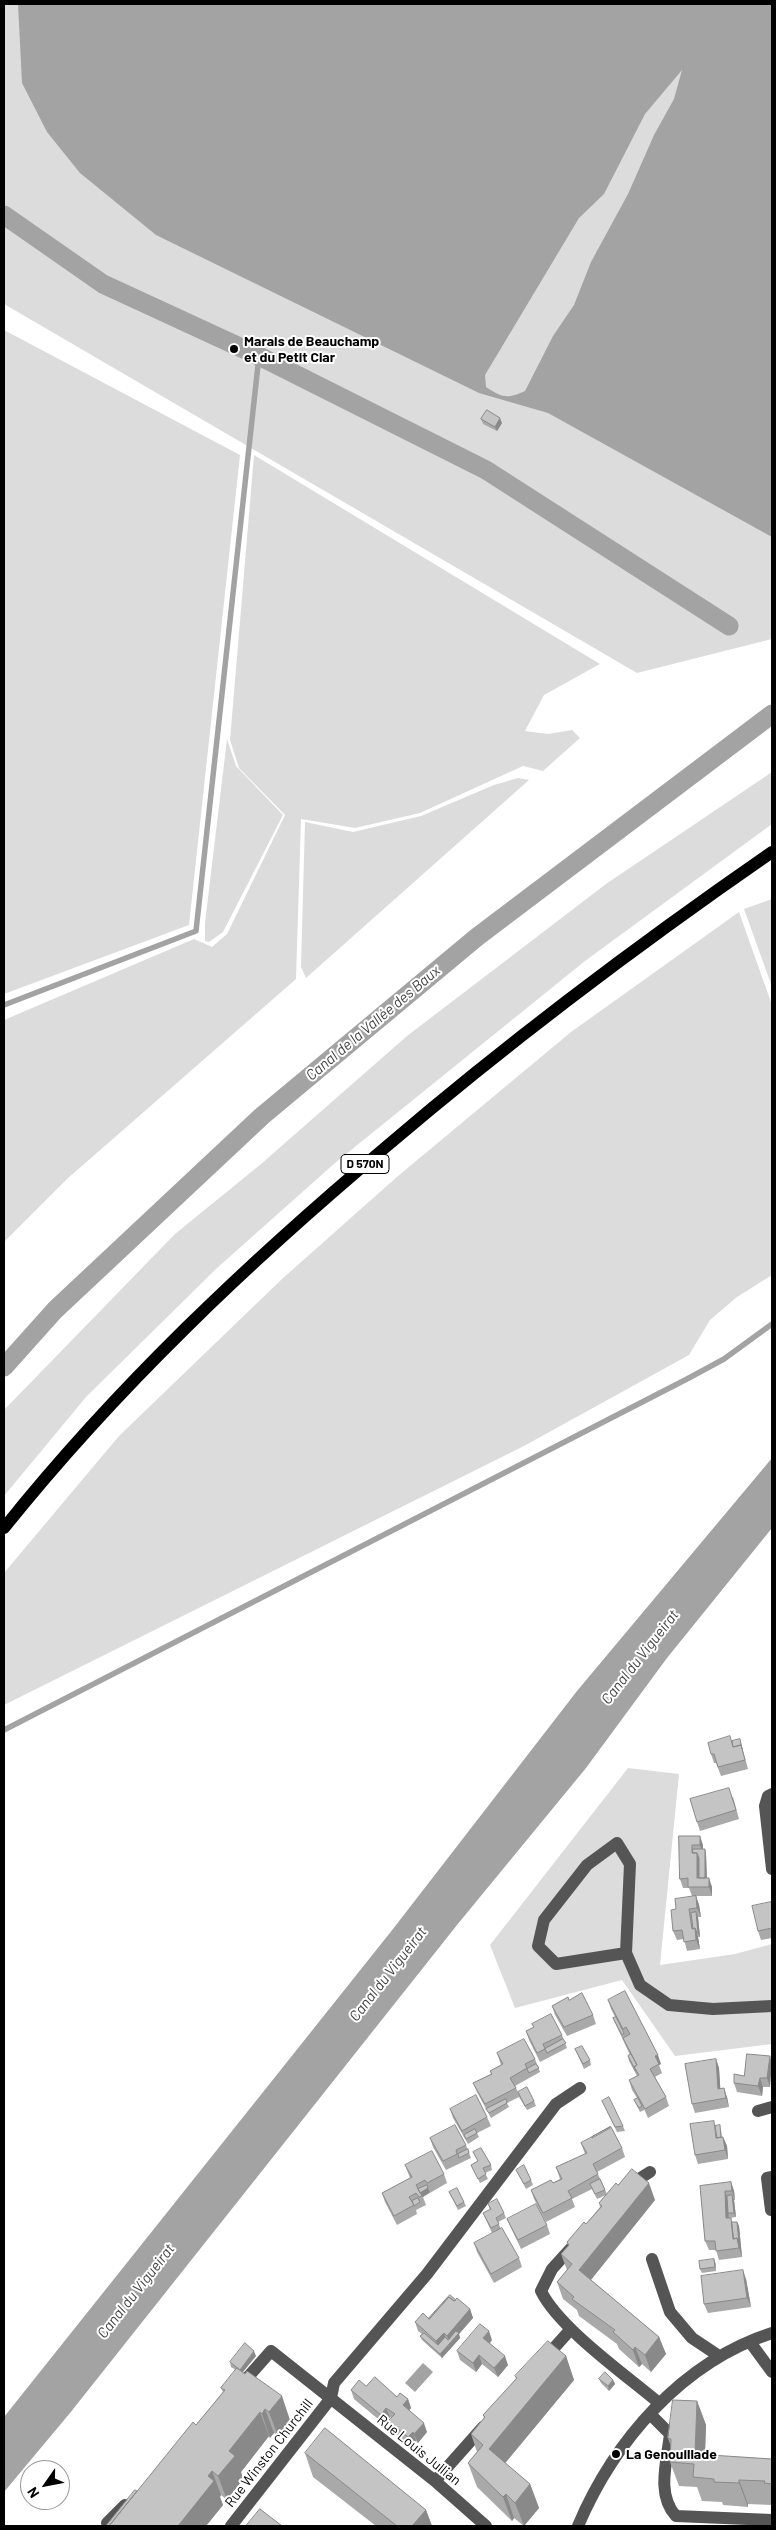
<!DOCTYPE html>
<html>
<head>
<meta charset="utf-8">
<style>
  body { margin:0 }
  #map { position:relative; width:776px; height:2530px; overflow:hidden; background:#fff; font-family:Barlow,sans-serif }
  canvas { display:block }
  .frame { position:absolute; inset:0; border:5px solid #000; pointer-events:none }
  .north { position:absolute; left:20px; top:2460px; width:50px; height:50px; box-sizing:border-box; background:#fff; border:1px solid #999; border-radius:50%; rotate:237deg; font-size:14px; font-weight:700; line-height:20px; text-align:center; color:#000 }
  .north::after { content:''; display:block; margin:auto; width:18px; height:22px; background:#000; clip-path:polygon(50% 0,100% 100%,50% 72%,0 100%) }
</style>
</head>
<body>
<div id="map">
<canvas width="776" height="2530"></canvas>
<div class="frame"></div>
<div class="north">N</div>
</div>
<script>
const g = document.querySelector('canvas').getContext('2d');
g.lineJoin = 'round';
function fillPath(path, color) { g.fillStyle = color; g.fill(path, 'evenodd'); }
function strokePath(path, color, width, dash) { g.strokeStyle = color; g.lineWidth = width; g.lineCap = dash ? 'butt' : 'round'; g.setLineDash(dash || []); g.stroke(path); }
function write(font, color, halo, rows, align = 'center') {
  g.font = font + ' Barlow,sans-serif'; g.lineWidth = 4; g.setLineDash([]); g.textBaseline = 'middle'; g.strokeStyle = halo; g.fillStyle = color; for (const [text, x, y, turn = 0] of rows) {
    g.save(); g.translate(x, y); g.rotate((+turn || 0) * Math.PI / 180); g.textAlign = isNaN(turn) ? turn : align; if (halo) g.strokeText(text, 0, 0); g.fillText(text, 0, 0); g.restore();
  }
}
fillPath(new Path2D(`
  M4 4H772V639L637 673 4 304Z
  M4 330 240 455 189 925 4 994Z
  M254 455 600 664 544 695 525 731 548 734 572 730 580 738 543 771 523 766 420 813 355 828 301 819 296 979 67 1179 4 1242V1020L194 939 212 947 227 934 285 815 239 768 230 740Z
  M227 739 236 766 283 815 223 932 209 942 205 941V923Z
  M772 772V824L585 961 335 1163 217 1268 86 1397 4 1496V1410L175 1234 261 1164 407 1036 606 884Z
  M518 778 529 780 306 978 301 967 305 822 353 832 421 816 494 785Z
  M772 899V987L744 909Z
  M739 912 772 1005V1275L737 1297 710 1320 689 1355 524 1446 4 1705V1573L119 1436 282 1279 398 1176 571 1032Z
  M628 1768 679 1774 660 1965 735 1954 772 1944V2044L675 2056 622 1980 515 2008 490 1945Z`), '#dcdcdc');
fillPath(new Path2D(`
  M18 4H772V537L548 413 479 393 156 235 80 173 47 132 22 83ZM682 70 674 99 654 135 628 194 591 262 574 305 553 336 525 391C507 399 503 398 486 387L485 375 579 218 604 194 645 114Z
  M772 1458V1528L667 1658 586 1768 457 1925 70 2413 4 2492V2417L393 1929 577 1691Z
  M423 2363 433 2372 415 2392 405 2383Z`), '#a3a3a3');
strokePath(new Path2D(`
  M4 1005 196 931 259 356
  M4 1730 687 1379 724 1359 772 1324`), '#a3a3a3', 5.5);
strokePath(new Path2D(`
  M4 215 103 284 259 356 486 470 729 626
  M4 1367 55 1310 262 1116 477 937 772 714`), '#a3a3a3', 19);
strokePath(new Path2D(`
  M772 1794 768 1796 765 1806 772 1869
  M626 1953 556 1964 538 1946 544 1920 587 1865 617 1843 630 1864 626 1953 640 1985 669 2005 713 2009 772 2006
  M758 2111 772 2107
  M629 2185 650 2172
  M771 2210 767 2178 772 2177
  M573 2246 552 2269 541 2291C559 2328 626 2375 659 2403
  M652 2259 670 2312 692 2338 719 2356
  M750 2342 772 2372
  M545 2358 571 2329
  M240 2386 271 2351 435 2481 486 2526
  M650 2414 670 2434C667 2461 656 2495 676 2516L772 2520
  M435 2481 483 2427
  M107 2523 125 2505
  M231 2526 331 2398 334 2383 427 2274 556 2104 580 2088
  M578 2526C614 2441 682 2362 772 2333`), '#555', 12);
strokePath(new Path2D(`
  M4 1528C117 1387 249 1262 387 1146 510 1041 639 944 772 852`), '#000', 12);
fillPath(new Path2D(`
  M481 419 502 423 497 431 483 424Z
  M732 1741 741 1743 748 1769 721 1776 716 1763H714L711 1754Z
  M733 1797 739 1819 700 1831 697 1822Z
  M679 1836 703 1845V1849H705L706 1854 707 1878 712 1887V1896H696L699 1905 701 1917H698L700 1937H698L700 1949 687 1951 684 1939 677 1940 673 1931 676 1909 695 1896H692L689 1888H683L680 1879Z
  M772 1905V1938L761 1940 758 1931Z
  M569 2000 593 2015 596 2024 567 2036 555 2015 552 2006Z
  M608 2000 661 2064 659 2065 662 2073 655 2077 666 2097 669 2106 648 2118 644 2109V2110L640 2112 634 2100 637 2098 632 2090 629 2080 637 2076 629 2061 628 2056 630 2055 615 2023 613 2018 615 2017 611 2009Z
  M532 2024 562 2035 567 2048 540 2062 529 2040 526 2031 534 2028Z
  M575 2049 590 2060 591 2065 584 2069Z
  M497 2053 535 2059 540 2072 515 2086 518 2092 534 2101 536 2106 527 2110 519 2097 507 2103 509 2107 491 2118 477 2092 473 2083 491 2074 490 2071 501 2065Z
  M770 2056V2087H763L762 2096 737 2092 734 2083Z
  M716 2059 719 2068 720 2088 727 2097 729 2107 695 2113 692 2104Z
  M602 2101 623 2126 625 2131 617 2132Z
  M450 2109 487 2117 491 2126 477 2133 479 2137 468 2144 453 2118Z
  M721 2130 722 2137H723L727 2146 728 2159 698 2164 695 2155Z
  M430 2138 466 2145 471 2158 446 2170 433 2147Z
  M581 2143 622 2148 625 2157 597 2172 607 2194 618 2185 655 2200 591 2280 659 2337 666 2354 651 2372 642 2364 639 2367 619 2349 617 2344 579 2316 577 2310 563 2299 557 2282 567 2270 561 2254 568 2246 567 2242 586 2224 600 2207 599 2203 606 2195 597 2199 592 2189 572 2199 575 2207 546 2222 534 2199 531 2190 553 2183 560 2179 556 2167 585 2154Z
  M473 2152 491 2165 492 2170 485 2173 488 2179 480 2183 471 2165 478 2161Z
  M405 2165 444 2174 447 2183 423 2197 426 2205 416 2210 417 2214 397 2225 385 2202 382 2193 410 2178Z
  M516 2170 531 2180 533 2185 526 2189Z
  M731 2182 734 2191 735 2200H734L736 2217 730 2218 732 2222H737L739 2226 742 2257 719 2260 716 2250H709L705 2241 700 2186Z
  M449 2192 464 2202 466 2206 458 2210Z
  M488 2204 504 2213 506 2218 498 2222 501 2229 492 2233 483 2213 490 2210Z
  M507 2219 547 2225 550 2234 521 2249 511 2228Z
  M474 2243 519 2258 522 2267 494 2283 477 2252Z
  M714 2259 716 2264V2271L702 2273 700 2269Z
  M746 2279 751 2307 708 2313 704 2304Z
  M456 2300 470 2309 473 2318 459 2334 460 2338 442 2358 422 2340 420 2336 422 2334 418 2331 415 2322 429 2318Z
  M492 2340 490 2343 508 2365 498 2377 482 2364 476 2372 460 2360 457 2351Z
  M256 2356 243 2372 290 2420 278 2436 274 2433 270 2438 269 2436 241 2472 243 2479 227 2500 221 2495 220 2497 223 2505 206 2526H106L196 2425 223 2392 221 2388 236 2370 231 2367 230 2362Z
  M566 2356 574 2380 505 2463 530 2484 539 2508 524 2526 514 2518 512 2521 477 2487 468 2463 477 2452 471 2434 484 2418 483 2415 516 2379 515 2376Z
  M599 2379 613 2380 615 2384 609 2391 601 2383Z
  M366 2386 397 2397 408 2399 411 2408 409 2411 427 2432 418 2443 416 2441 411 2446 391 2430 388 2421 391 2418 390 2417 384 2424 354 2399 351 2390Z
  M697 2401 706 2425 705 2455 772 2459V2505L748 2504V2507L723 2505 722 2502 702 2501 697 2487 679 2486 670 2462 671 2447 668 2438Z
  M305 2453 426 2510 432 2526H376L313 2477Z`), '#a9a9a9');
fillPath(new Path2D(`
  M500 418 502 423 497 431 495 427Z
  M700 1836 703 1845V1854L700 1845Z
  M705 1849 706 1854 707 1887 705 1882Z
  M697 1853 700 1862V1882L697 1878Z
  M709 1878 712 1887V1896L709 1887Z
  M696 1896 699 1905 701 1917 697 1908Z
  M696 1912 698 1917 700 1937 698 1933Z
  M695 1928 698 1937 700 1949 696 1940Z
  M658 2055 661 2064 659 2065 655 2056Z
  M770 2056 772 2064 770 2087 767 2078Z
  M716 2059 719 2068 721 2098 718 2089Z
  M760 2078 763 2087 762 2096 758 2086Z
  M724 2088 727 2097 729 2107 726 2098Z
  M723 2137 727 2146 728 2159 725 2150Z
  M731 2182 734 2191 735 2200 732 2191Z
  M649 2183 655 2200 585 2287 579 2270Z
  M428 2188 430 2192 423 2197 420 2193Z
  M725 2191 728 2200 729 2227 726 2218Z
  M732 2195 734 2200 736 2217 734 2213Z
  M737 2222 739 2226 742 2257 739 2248 737 2238Z
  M743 2270 746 2279 751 2307 747 2298Z
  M470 2309 473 2318 459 2334 460 2338 442 2358 440 2354 450 2344 447 2336Z
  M489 2331 492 2340 486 2347 483 2338Z
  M444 2333 447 2342 439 2350 436 2341Z
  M659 2337 666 2354 651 2372 645 2355Z
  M635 2347 642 2364 639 2367 633 2350Z
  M254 2351 256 2356 241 2374 240 2370Z
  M479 2355 482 2364 476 2372 473 2363Z
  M505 2356 508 2365 498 2377 494 2368Z
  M566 2356 574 2380 497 2473 489 2449Z
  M613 2380 615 2384 609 2391 608 2386Z
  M282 2396 290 2420 278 2436 269 2412Z
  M408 2399 411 2408 406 2414 403 2405Z
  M697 2401 706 2425 704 2478 695 2454Z
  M386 2408 390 2417 384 2424 381 2415Z
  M265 2409 274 2433 270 2438 262 2414Z
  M260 2412 269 2436 241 2472 243 2479 227 2500 218 2476 229 2451Z
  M424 2423 427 2432 418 2443 414 2434Z
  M413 2432 416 2441 411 2446 408 2437Z
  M212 2471 221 2495 220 2497 223 2505 206 2526H178L208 2476Z
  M739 2480 748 2504V2507L739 2483Z
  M530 2484 539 2508 524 2526 515 2503Z
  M506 2494 514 2518 512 2521 503 2497Z
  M426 2510 432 2526H412Z`), '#898989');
const building = new Path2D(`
  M487 410 500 418 495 427 481 419Z
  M730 1736 733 1747 741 1745 745 1760 718 1767 714 1754H711L708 1743Z
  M740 1739 742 1749 741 1745 733 1747 732 1741Z
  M729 1788 736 1810 697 1822 690 1799Z
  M679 1836H700V1845H692V1853H697V1878H709V1887H688V1878L680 1879Z
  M693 1849H705V1878H699V1858L697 1853H693Z
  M696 1896 697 1908 689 1909 692 1929 695 1928 696 1940 684 1942 682 1930 673 1931 671 1910 676 1909 675 1899Z
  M771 1902 772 1906V1928L758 1931 752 1906Z
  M696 1912 698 1933H697L695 1928 693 1929 691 1913Z
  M625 1991 658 2055 655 2056 659 2064 650 2069 666 2097 645 2109 629 2080 639 2075 634 2067 637 2065 623 2038 630 2034 626 2027 623 2029 608 2000Z
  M582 1993 593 2015 564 2027 552 2006 568 1997 569 2000Z
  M551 2014 562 2035 543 2044 545 2049 537 2053 526 2031 534 2027 532 2024Z
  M616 2017 624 2033 622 2035 613 2018Z
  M524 2039 535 2059 525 2064 527 2068 510 2078 516 2088 485 2104 473 2083 492 2074 490 2071 503 2064 497 2053Z
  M563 2039 566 2043 547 2053 545 2049Z
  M582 2046 590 2060 583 2064 575 2049Z
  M631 2054 637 2065 634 2067 636 2071 628 2056Z
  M747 2054 770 2056 767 2078H760L758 2086 734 2083V2074L744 2076Z
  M716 2059 718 2089 724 2088 726 2098 692 2104 685 2064Z
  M536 2064 539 2068 529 2073 527 2069Z
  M527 2087 534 2101 525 2106 518 2092Z
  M476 2095 487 2117 462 2131 450 2109Z
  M609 2097 623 2126 615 2127 602 2101Z
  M638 2098 642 2106 639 2108 634 2100Z
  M506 2099 507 2103 489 2113 486 2109Z
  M714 2121 716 2138 723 2137 725 2150 695 2155 690 2124Z
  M455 2125 466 2145 456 2150 457 2154 443 2161 430 2138Z
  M720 2125 721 2137 717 2138 715 2126Z
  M610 2127V2128L592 2138V2137Z
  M611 2127 622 2148 593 2164 598 2174 568 2191 572 2198 543 2213 531 2190 551 2180 553 2183 562 2179 556 2167 587 2153 581 2143Z
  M475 2129 477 2133 466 2139 464 2135Z
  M481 2148 491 2165 483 2168 486 2174 478 2179 471 2165 478 2161 473 2152Z
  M468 2149 469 2153 459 2158 458 2154Z
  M432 2151 444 2174 427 2183 425 2180 416 2185 422 2196 419 2197 416 2193 409 2197 414 2205 394 2216 382 2193 412 2177 405 2165Z
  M524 2165 531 2180 524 2184 516 2170Z
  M632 2169 649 2183 579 2270 659 2337 645 2355 635 2347 633 2350 613 2332 615 2330 572 2299 574 2297 557 2282 572 2264 561 2254 569 2245 567 2242 584 2222 586 2224 602 2206 599 2203 616 2183 618 2185Z
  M600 2179 605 2190 595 2194 590 2184Z
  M731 2182 732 2191H725L726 2218H731L733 2239 737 2238 739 2248 716 2251 715 2241H705L700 2186Z
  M427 2185 428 2188 420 2193 418 2189Z
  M457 2188 464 2202 457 2206 449 2192Z
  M732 2195 734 2213H728L727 2196Z
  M418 2198 420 2202 414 2206 412 2201Z
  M497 2199 504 2213 496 2218 499 2224 491 2228 483 2213 491 2209 488 2204Z
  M536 2204 547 2225 518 2240 507 2219Z
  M732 2222H737L739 2243 737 2238 734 2239Z
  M502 2228 519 2258 491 2274 474 2243Z
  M714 2259 715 2267 700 2269 699 2261Z
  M743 2270 747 2298 704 2304 701 2276Z
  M450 2295 456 2300 454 2301 449 2297 429 2319V2318Z
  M449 2297 454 2301 457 2298 470 2309 447 2336 444 2333 436 2341 415 2322 423 2313 429 2319Z
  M480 2324 489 2331 483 2338 505 2356 494 2368 479 2355 473 2363 457 2351Z
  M456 2331 459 2333 440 2354 420 2336 424 2333 438 2345 445 2337 448 2340Z
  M548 2341 566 2356 489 2449 530 2484 515 2503 506 2494 503 2497 468 2463 483 2445 471 2434 485 2417 483 2415 517 2378 515 2376Z
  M245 2343 254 2351 240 2370 230 2362Z
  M237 2368 245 2374 247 2371 282 2396 269 2412 265 2409 262 2414 260 2412 229 2451 235 2456 218 2476 212 2471 208 2476 214 2481 178 2526H109L193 2422 196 2425 225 2390 221 2388Z
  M605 2372 613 2380 608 2386 599 2379Z
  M375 2377 397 2397 400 2393 408 2399 403 2405 424 2423 414 2434 413 2432 408 2437 388 2421 395 2414 386 2408 381 2415 351 2390 359 2380 366 2386Z
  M673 2400 697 2401 695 2454 772 2459V2484L764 2483 765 2481 739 2480V2483L714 2482V2479L693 2477 694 2464 670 2462 671 2439 668 2438Z
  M325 2428 426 2510 412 2526H397L305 2453Z
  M135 2490 137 2491 109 2526H106Z
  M260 2509 282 2526H246Z`);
fillPath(building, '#c4c4c4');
strokePath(building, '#898989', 1);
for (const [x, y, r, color] of [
  [234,349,5,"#000"],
  [616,2454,5,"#000"]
]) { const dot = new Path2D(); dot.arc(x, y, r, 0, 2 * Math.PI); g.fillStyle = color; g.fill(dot); strokePath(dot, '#fff', 2); }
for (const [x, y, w] of [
  [365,1164,48]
]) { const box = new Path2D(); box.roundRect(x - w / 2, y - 9.5, w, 19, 4); g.fillStyle = '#fff'; g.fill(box); strokePath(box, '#000', 1); }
write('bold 12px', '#000', null, [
  ["D 570N",365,1164]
]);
write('bold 14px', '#000', '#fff', [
  ["Marais de Beauchamp",244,341],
  ["et du Petit Clar",244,357],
  ["La Genouillade",626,2454]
], 'left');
write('14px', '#000', '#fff', [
  ["Rue Louis Jullian",419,2450,39],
  ["Rue Winston Churchill",269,2453,-52]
]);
write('italic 15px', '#444', '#fff', [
  ["Canal de la Vallée des Baux",373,1023,-40],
  ["Canal du Vigueirat",640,1657,-52],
  ["Canal du Vigueirat",388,1974,-52],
  ["Canal du Vigueirat",136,2291,-52]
]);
</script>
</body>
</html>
